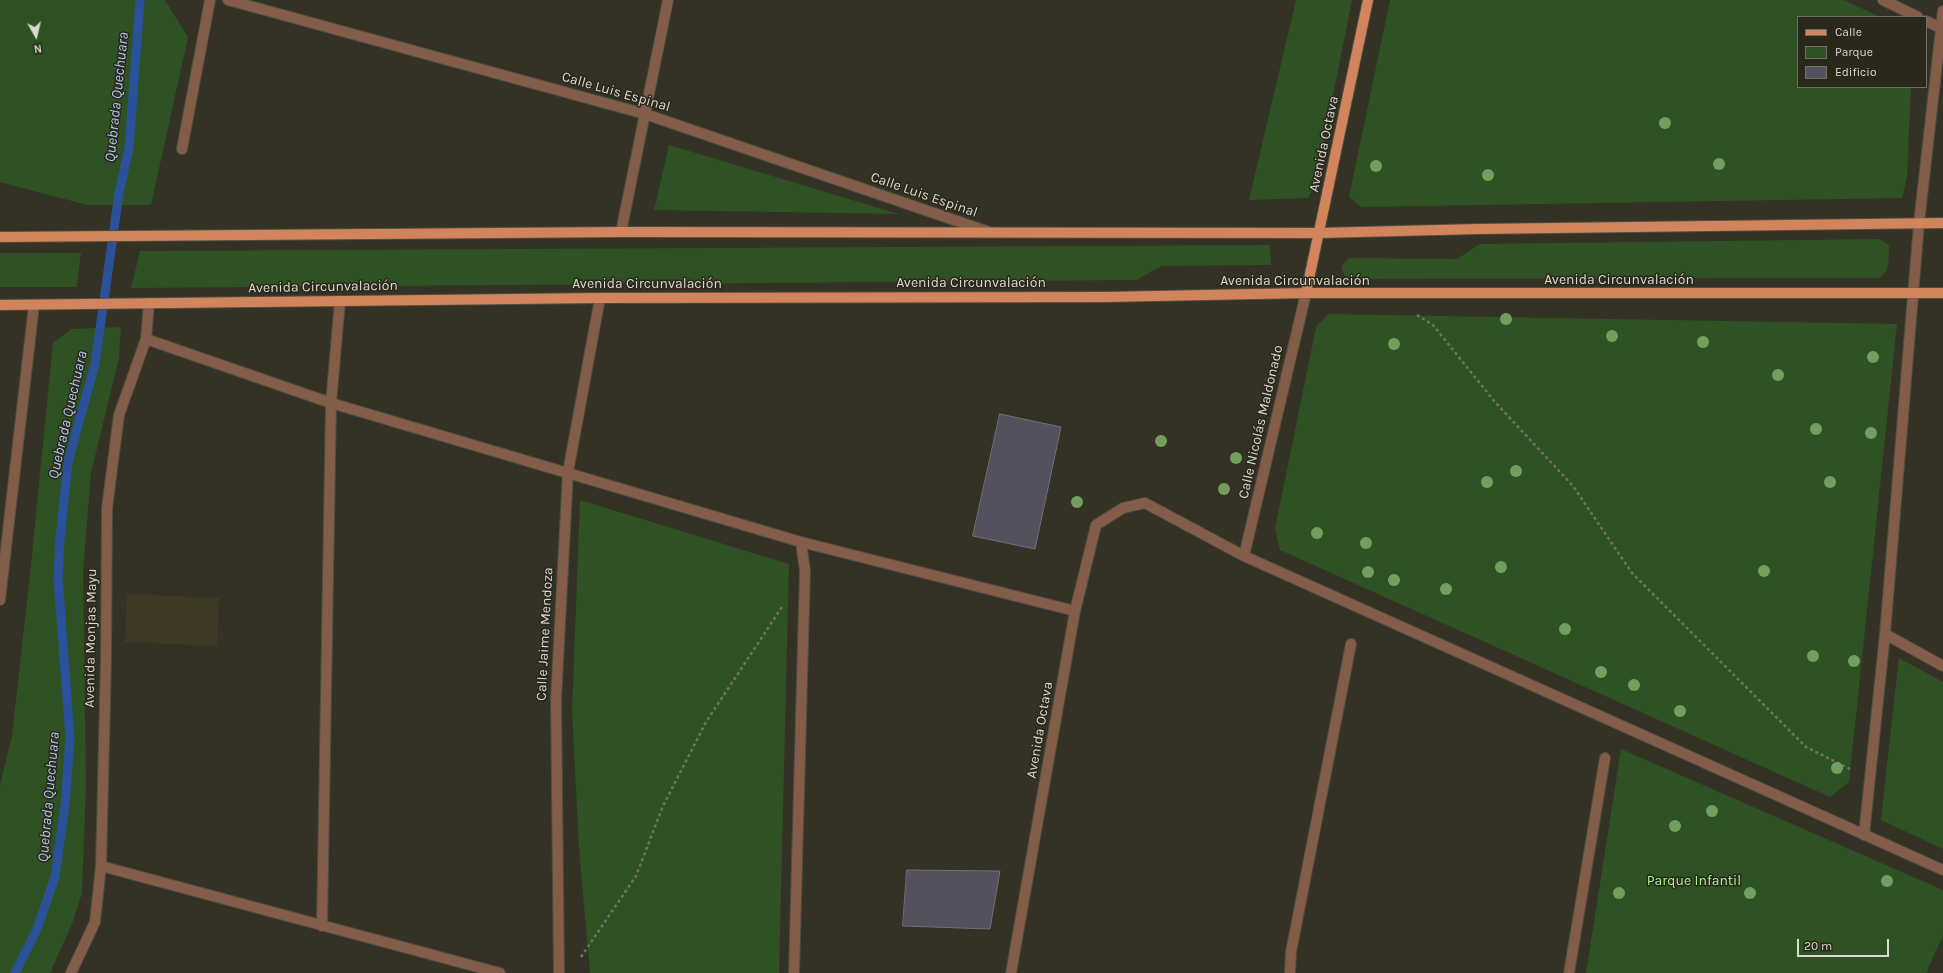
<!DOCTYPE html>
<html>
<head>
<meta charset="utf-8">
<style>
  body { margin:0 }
  #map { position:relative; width:1943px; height:973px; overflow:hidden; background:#343224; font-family:Karla,sans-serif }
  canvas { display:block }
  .legend { position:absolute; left:1797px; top:16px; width:130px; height:72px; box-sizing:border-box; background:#2a281a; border:1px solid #716f63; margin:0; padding:5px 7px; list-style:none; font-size:12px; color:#dbdad1 }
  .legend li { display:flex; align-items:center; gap:8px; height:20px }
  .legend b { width:20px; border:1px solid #716f63 }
  .north { position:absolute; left:16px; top:16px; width:40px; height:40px; -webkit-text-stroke:3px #2a281a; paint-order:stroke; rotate:172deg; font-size:11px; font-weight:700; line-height:16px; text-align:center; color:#dbdad1 }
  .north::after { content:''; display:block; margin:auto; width:14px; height:18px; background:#dbdad1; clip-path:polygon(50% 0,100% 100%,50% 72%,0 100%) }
  .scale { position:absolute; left:1797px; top:939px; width:92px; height:18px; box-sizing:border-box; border:2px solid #dbdad1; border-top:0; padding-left:5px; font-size:12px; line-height:14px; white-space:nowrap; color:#dbdad1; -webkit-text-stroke:3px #2a281a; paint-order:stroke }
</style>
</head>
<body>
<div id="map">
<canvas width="1943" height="973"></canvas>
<ul class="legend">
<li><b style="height:5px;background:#d2855d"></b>Calle</li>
<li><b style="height:11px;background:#2e5223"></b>Parque</li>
<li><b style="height:11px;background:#54515f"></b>Edificio</li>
</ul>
<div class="north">N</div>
<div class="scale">20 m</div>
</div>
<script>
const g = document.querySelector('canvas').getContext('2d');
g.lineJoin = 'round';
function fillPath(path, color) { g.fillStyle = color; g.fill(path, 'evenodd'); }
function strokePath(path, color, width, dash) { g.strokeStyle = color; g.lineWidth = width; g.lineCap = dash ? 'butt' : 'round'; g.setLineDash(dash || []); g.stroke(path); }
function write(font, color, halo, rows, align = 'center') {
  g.font = font + ' Karla,sans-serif'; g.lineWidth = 3; g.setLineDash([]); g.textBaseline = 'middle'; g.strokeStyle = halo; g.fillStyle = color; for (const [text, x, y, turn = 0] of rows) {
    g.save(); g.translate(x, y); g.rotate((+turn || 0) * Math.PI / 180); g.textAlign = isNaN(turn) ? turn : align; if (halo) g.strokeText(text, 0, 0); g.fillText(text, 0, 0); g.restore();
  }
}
fillPath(new Path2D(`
  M127 594 219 598 217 646 125 642Z`), '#3e3a26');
fillPath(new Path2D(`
  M0 0H165L188 37 151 205H87L0 182Z
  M1296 0H1352L1315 186 1308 198 1249 200Z
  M1390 0H1844L1880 17H1798V87H1911L1907 177 1902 198 1361 207 1349 197Z
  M669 145 899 214 654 210Z
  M1879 239 1889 245C1888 257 1891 272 1879 278L1351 279 1344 275 1341 266 1349 258 1457 259 1480 244Z
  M1270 245 1271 265 1161 266 1137 280 131 288 140 251Z
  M0 253H81L77 287H0Z
  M1328 314 1897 324 1849 782 1830 797 1280 550 1275 529 1316 327Z
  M121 327 119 358 91 473 83 572 86 787 82 893 72 924 50 973H0V785L12 736 29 584 53 343 71 329Z
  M580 500 789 564 779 973H590L579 848 572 711Z
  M1899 658 1943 682V849L1881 820Z
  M1621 749 1943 890V935L1926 973H1586Z`), '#2e5223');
strokePath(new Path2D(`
  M15 973 37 929 55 877 65 805 70 738 58 578 60 539 68 462 95 364 119 193 129 148 140 0`), '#2c519b', 9);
const building = new Path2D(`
  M1000 414 1061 427 1035 549 973 536Z
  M907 870 1000 871 990 929 903 926Z`);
fillPath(building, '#54515f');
strokePath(building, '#726f7e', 1);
const minor = new Path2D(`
  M228 0 645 114 989 232
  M1883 0 1918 17
  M1926 21 1943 29
  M182 149 210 0
  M621 232 668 0
  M146 339 331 403 801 542 1075 611
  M1244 556 1306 293
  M0 600 34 305
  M1885 634 1943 666
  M1864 835 1885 634 1919 223 1943 11
  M101 866 500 973
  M322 926 331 403 340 301
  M71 973 95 922 101 866 106 660 107 508 119 415 146 339 149 303
  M559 973 556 699 568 472 600 298
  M794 973 805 571 801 542
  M1011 973 1075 611 1096 525 1123 508 1145 503 1244 556 1943 870
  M1290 973 1291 952 1351 644
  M1569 973 1605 758`);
const major = new Path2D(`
  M0 237 621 232 1319 233 1478 229 1943 223
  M1306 293 1368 0
  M0 305 600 298 1106 297 1306 293H1943`);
strokePath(minor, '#4f4d40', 12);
strokePath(major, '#4f4d40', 12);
strokePath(new Path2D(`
  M1417 315 1433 325 1495 402 1573 486 1632 573 1806 747 1850 769
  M581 957 636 876 663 806 706 722 782 607`), '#727064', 2.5, [3, 3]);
strokePath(minor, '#835d4a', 10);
strokePath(major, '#d2855d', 10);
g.fillStyle = '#729e5e';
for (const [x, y] of [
  [1665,123],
  [1719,164],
  [1376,166],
  [1488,175],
  [1506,319],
  [1612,336],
  [1703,342],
  [1394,344],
  [1873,357],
  [1778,375],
  [1816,429],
  [1871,433],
  [1161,441],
  [1236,458],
  [1516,471],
  [1487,482],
  [1830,482],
  [1224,489],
  [1077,502],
  [1317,533],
  [1366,543],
  [1501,567],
  [1764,571],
  [1368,572],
  [1394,580],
  [1446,589],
  [1565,629],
  [1813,656],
  [1854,661],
  [1601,672],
  [1634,685],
  [1680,711],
  [1837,768],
  [1712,811],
  [1675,826],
  [1887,881],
  [1619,893],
  [1750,893]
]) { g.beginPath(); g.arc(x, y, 6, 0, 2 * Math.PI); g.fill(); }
write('14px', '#dbdad1', '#2a281a', [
  ["Calle Luis Espinal",616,92,16],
  ["Avenida Octava",1324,144,-78],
  ["Calle Luis Espinal",924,195,19],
  ["Avenida Circunvalación",1619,280],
  ["Avenida Circunvalación",1295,281],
  ["Avenida Circunvalación",971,283],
  ["Avenida Circunvalación",647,284],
  ["Avenida Circunvalación",323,287,-1],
  ["Calle Nicolás Maldonado",1261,422,-77],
  ["Calle Jaime Mendoza",545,634,-87],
  ["Avenida Monjas Mayu",91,638,-89],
  ["Avenida Octava",1040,730,-80]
]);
write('14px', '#a5f68e', '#2a281a', [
  ["Parque Infantil",1694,881]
]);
write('italic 15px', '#afc5ef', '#2a281a', [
  ["Quebrada Quechuara",117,97,-84],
  ["Quebrada Quechuara",68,415,-77],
  ["Quebrada Quechuara",49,797,-85]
]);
</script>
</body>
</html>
